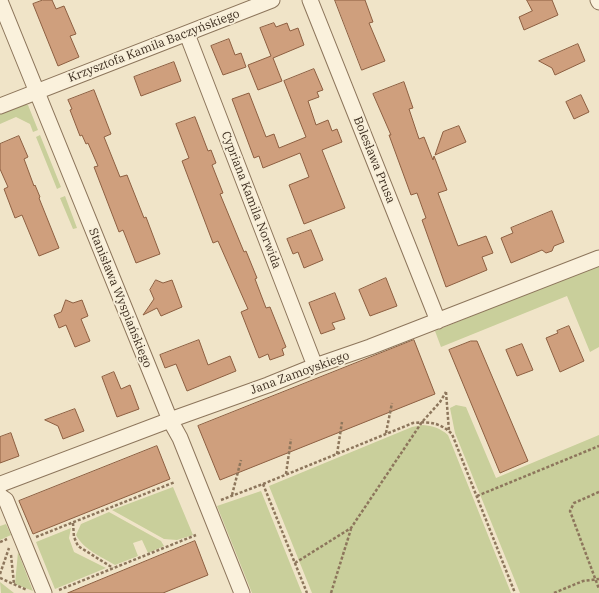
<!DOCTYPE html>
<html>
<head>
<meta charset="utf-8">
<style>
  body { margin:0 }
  canvas { display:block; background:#f0e4c8 }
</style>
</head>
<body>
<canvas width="599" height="593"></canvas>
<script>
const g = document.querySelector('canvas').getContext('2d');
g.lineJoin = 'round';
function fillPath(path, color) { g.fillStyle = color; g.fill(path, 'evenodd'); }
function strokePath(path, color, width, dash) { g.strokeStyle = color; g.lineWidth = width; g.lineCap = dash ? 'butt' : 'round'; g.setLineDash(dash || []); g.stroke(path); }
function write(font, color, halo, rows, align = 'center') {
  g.font = font + ' "IBM Plex Serif",serif'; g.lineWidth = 4; g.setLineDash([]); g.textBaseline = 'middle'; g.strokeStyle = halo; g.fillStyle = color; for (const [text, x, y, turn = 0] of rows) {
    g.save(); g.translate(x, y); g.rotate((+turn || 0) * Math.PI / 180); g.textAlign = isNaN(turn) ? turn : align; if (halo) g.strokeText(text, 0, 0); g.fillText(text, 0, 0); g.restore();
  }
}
fillPath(new Path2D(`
  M21 104 28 105 38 130 33 132 30 124 16 117 0 124V113Z
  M40 135 61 187 57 189 36 137Z
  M65 196 77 228 73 229 60 198Z
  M599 264V347L590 352 567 296 441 347 435 331Z
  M456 405 466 407 496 478 599 435V593H520L455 433 450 408Z
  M423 425C433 426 440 428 448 435L511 593H312L269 486 412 427Z
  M173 487 193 535 177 540 164 539 112 510Z
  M261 491 302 593H252L217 506Z
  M109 512 161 541 164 546 148 553 142 540 133 543 138 556 115 565C102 557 84 550 76 535L81 524Z
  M6 524 11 535 0 540V526Z
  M71 528 69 538 74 552 106 568 55 589 36 542Z
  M18 552 33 591 15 584Z
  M0 582 14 593H1Z`), '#c9cf9b');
const building = new Path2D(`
  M43 0H52L56 9 64 6 76 34 70 36 79 57 58 66 33 4Z
  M335 0H365L373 22 369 23 385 61 362 70Z
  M527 0H552L558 15 524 30 519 17 532 11Z
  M274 23 276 27 287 23 290 31 298 28 304 45 273 58 282 81 258 90 248 65 271 56 260 28Z
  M229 39 235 55 241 53 246 67 223 75 211 46Z
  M578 44 585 61 555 75 552 68 539 61Z
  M174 62 181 81 141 96 134 77Z
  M314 69 323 90 317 92 319 97 308 101 316 125 328 120 332 131 337 129 342 142 322 150 345 208 304 224 289 185 309 177 300 153 263 168 259 156 254 158 232 99 249 93 266 137 274 134 279 148 306 137 284 81Z
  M404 82 413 108 409 109 419 139 424 137 433 160 434 156 447 190 438 193 458 246 486 236 493 253 482 257 487 270 446 287 422 220 426 218 417 193 411 195 389 135H391L373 94Z
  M94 90 111 134 104 137 120 177 127 175 144 218 146 217 160 254 136 263 123 230 119 232 94 167 98 166 88 143 86 144 82 135 80 136 70 110 72 109 68 100Z
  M581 95 589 112 574 119 566 102Z
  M195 117 208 151 211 150 216 163 212 165 223 193 220 194 244 252 246 251 257 278 255 279 266 308 270 307 286 347 282 349 284 355 270 360 268 354 259 358 241 312 248 309 218 241 213 243 182 161 189 158 176 124Z
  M459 126 466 142 435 155 443 132Z
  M19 136 28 157 24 159 34 186 35 185 40 197 39 198 59 248 39 256 22 215 15 218 4 189 8 187 0 169V144Z
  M552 211 564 242 554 246 552 251 546 253 542 250 511 263 501 238 513 233 511 228Z
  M311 230 323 260 304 268 298 252 293 254 287 239Z
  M386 278 397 306 370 316 359 290Z
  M156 280 163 283 172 280 182 307 161 316 157 308 143 315 154 299 150 290Z
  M335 293 345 319 332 323 335 329 321 334 309 303Z
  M66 300 73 303 82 300 88 316 81 319 90 341 75 347 66 325 59 328 54 315 61 312Z
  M569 326 584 361 560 372 546 338 558 333 557 331Z
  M199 340 208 365 230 356 236 371 187 391 176 364 165 368 160 355Z
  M414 340 435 394 220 480 198 426Z
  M471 341H477L528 461 500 473 449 350Z
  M522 344 533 370 517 376 506 350Z
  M114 372 121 389 130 385 139 409 117 417 102 377Z
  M75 409 84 431 63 439 58 426 45 420Z
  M11 433 19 456 0 463V437Z
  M157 446 170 479 33 534 19 501Z
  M195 541 208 575 163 593H68Z`);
fillPath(building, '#cf9f7d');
strokePath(building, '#8d5f41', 1);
const minor = new Path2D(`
  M310 0 438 321
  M598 0 599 2
  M0 1 170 420 180 438 242 593
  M187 34 315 366
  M0 106 272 0
  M0 486 1 484 170 420 268 385 315 366 370 347 599 258
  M0 496 6 500 44 593`);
strokePath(minor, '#8d765c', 17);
strokePath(new Path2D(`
  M446 392 449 431
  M386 433 392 403
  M337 454 342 422
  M286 474 291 439
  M263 484 307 593
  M599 492 574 503 570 511 599 589
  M232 495 241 460
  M477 496 599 446
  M221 500 263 484 413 423C429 421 441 423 452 434L515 593
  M73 523 74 537 78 546 113 568
  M36 537 175 482
  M0 542 7 539
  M11 555 14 584
  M295 563 351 528 422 422 440 402 446 392
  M0 574 9 548
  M0 578 27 590
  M59 590 196 535
  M331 593 351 529
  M554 593 583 581 599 579`), '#8d765c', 2.5, [3, 2]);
strokePath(minor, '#faf1dc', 15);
write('12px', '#3d2e20', '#f7eed8', [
  ["Krzysztofa Kamila Baczyńskiego",154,46,-21],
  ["Bolesława Prusa",374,160,68],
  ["Cypriana Kamila Norwida",251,200,69],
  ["Stanisława Wyspiańskiego",120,298,68],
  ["Jana Zamoyskiego",300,373,-20]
]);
</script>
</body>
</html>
